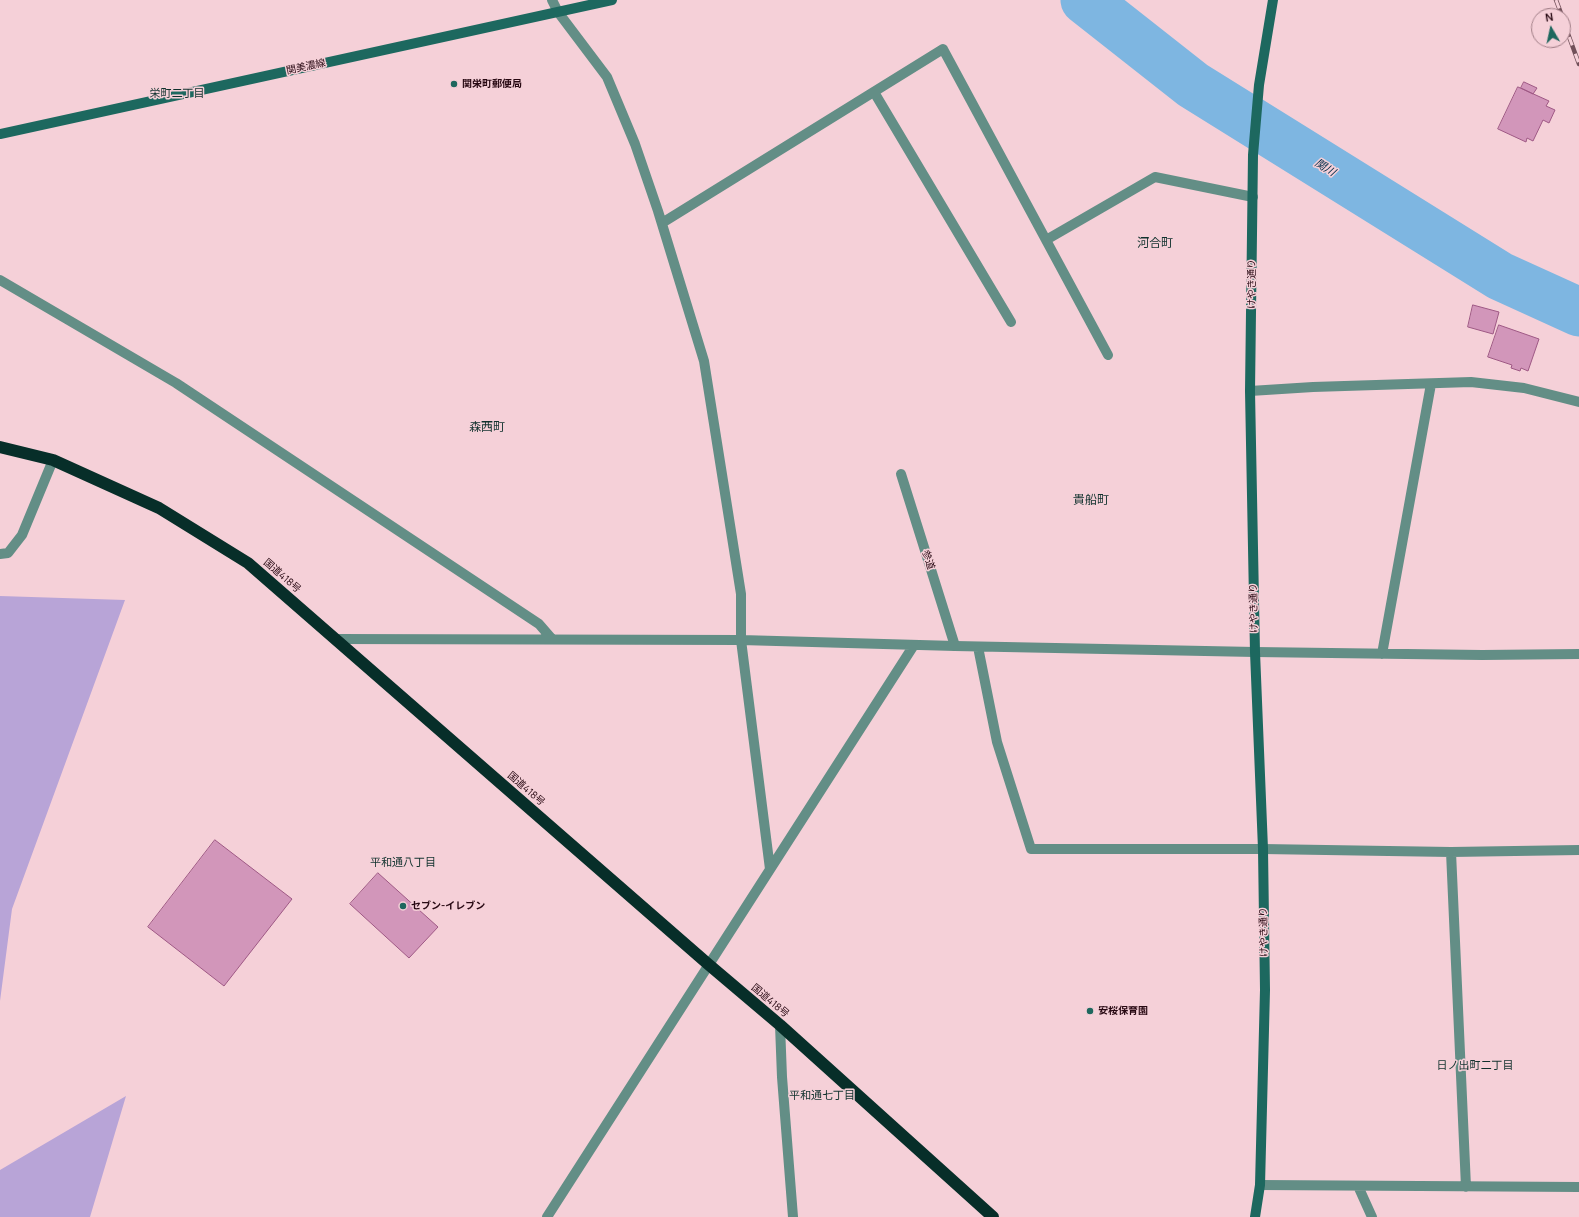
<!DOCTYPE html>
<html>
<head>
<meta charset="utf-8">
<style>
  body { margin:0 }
  #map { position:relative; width:1579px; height:1217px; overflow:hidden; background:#f5d0d8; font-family:Manrope,sans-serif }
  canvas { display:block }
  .north { position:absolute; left:1531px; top:8px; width:40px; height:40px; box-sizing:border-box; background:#f5d0d8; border:1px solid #a38089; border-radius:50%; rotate:351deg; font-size:11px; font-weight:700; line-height:16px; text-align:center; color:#270812 }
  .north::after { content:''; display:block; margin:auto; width:14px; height:18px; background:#1e675e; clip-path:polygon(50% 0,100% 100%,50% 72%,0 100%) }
</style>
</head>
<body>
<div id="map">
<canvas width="1579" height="1217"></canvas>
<div class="north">N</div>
</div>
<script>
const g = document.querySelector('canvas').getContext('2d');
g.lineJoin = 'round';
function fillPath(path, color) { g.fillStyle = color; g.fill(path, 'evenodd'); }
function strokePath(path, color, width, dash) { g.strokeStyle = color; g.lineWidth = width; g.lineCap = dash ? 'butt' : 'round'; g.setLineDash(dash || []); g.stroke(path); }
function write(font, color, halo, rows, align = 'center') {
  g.font = font + ' Manrope,"Noto Sans JP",sans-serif'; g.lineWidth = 3; g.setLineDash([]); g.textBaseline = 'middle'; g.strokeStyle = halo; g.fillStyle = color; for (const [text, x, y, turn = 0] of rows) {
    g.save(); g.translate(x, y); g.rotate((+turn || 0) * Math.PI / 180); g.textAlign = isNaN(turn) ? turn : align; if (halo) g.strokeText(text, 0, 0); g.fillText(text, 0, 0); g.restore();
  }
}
fillPath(new Path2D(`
  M0 596 125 600 12 909 0 1001Z
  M126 1096 90 1217H0V1170Z`), '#b8a4d7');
strokePath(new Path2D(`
  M1085 0 1193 85 1500 276 1579 312`), '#7eb6e1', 49);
const building = new Path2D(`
  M1524 82 1537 88 1533 94 1521 88Z
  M1518 87 1549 101 1546 106 1555 110 1549 123 1543 120 1533 141 1527 138 1526 142 1498 129Z
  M1473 305 1499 312 1493 334 1468 327Z
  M1499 325 1539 339 1528 371 1521 368 1520 371 1511 368 1512 365 1488 357Z
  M215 840 292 899 224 986 148 927Z
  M378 873 438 927 409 958 350 904Z`);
fillPath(building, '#d296ba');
strokePath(building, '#9e5884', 1);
strokePath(new Path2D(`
  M901 474 955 646`), '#638e86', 10);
strokePath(new Path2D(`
  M552 0 558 12 607 77 635 144 658 211 704 361 741 594V640L770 869
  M874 92 1011 322
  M662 223 943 49 1108 355
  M1046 240 1155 177 1253 197
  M0 280 176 383 539 624 552 639
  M1250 391 1313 387 1471 382 1524 388 1579 402
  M0 554 8 553 22 535 53 460
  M337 639 741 640 955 646 1255 652 1482 655 1579 654
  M978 647 997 742 1031 849H1263L1451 852 1579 850
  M1382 654 1431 384
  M1451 852 1466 1187
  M780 1025 782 1077 793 1217
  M1260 1185 1579 1187
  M1358 1186 1372 1217
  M547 1217 914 645`), '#638e86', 10);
strokePath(new Path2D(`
  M0 134 612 0
  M1255 1217 1260 1185 1265 990 1263 849 1255 652 1250 391 1253 155 1259 85 1273 0`), '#1d685f', 10);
strokePath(new Path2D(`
  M0 447 53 460 159 508 248 563 708 964 780 1025 993 1217`), '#072e29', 12);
const rail = new Path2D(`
  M1556 0 1562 16
  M1563 20 1579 64`);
strokePath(rail, '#715059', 4.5);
strokePath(rail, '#f5d0d8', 3, [9]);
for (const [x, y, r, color] of [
  [454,84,4,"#1e675e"],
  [403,906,4,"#1e675e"],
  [1090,1011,4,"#1e675e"]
]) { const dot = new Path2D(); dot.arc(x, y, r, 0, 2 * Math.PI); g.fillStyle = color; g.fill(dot); strokePath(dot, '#f5d0d8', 1.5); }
write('10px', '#270812', '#f5d0d8', [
  ["関美濃線",306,67,-12],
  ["けやき通り",1252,284,-90],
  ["参道",928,560,72],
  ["国道418号",282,576,41],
  ["けやき通り",1254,608,-91],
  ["国道418号",526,789,41],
  ["けやき通り",1264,932,-91],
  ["国道418号",770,1001,40]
]);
write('bold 10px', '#270812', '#f5d0d8', [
  ["関栄町郵便局",462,84],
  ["セブン-イレブン",411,906],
  ["安桜保育園",1098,1011]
], 'left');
write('11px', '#10312d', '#f5d0d8', [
  ["栄町二丁目",177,94],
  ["平和通八丁目",403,863],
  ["日ノ出町二丁目",1475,1066],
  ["平和通七丁目",822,1096]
]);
write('italic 11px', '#002c49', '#f5d0d8', [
  ["関川",1325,168,32]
]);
write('12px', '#10312d', '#f5d0d8', [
  ["河合町",1155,244],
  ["森西町",487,428],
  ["貴船町",1091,501]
]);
</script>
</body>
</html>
